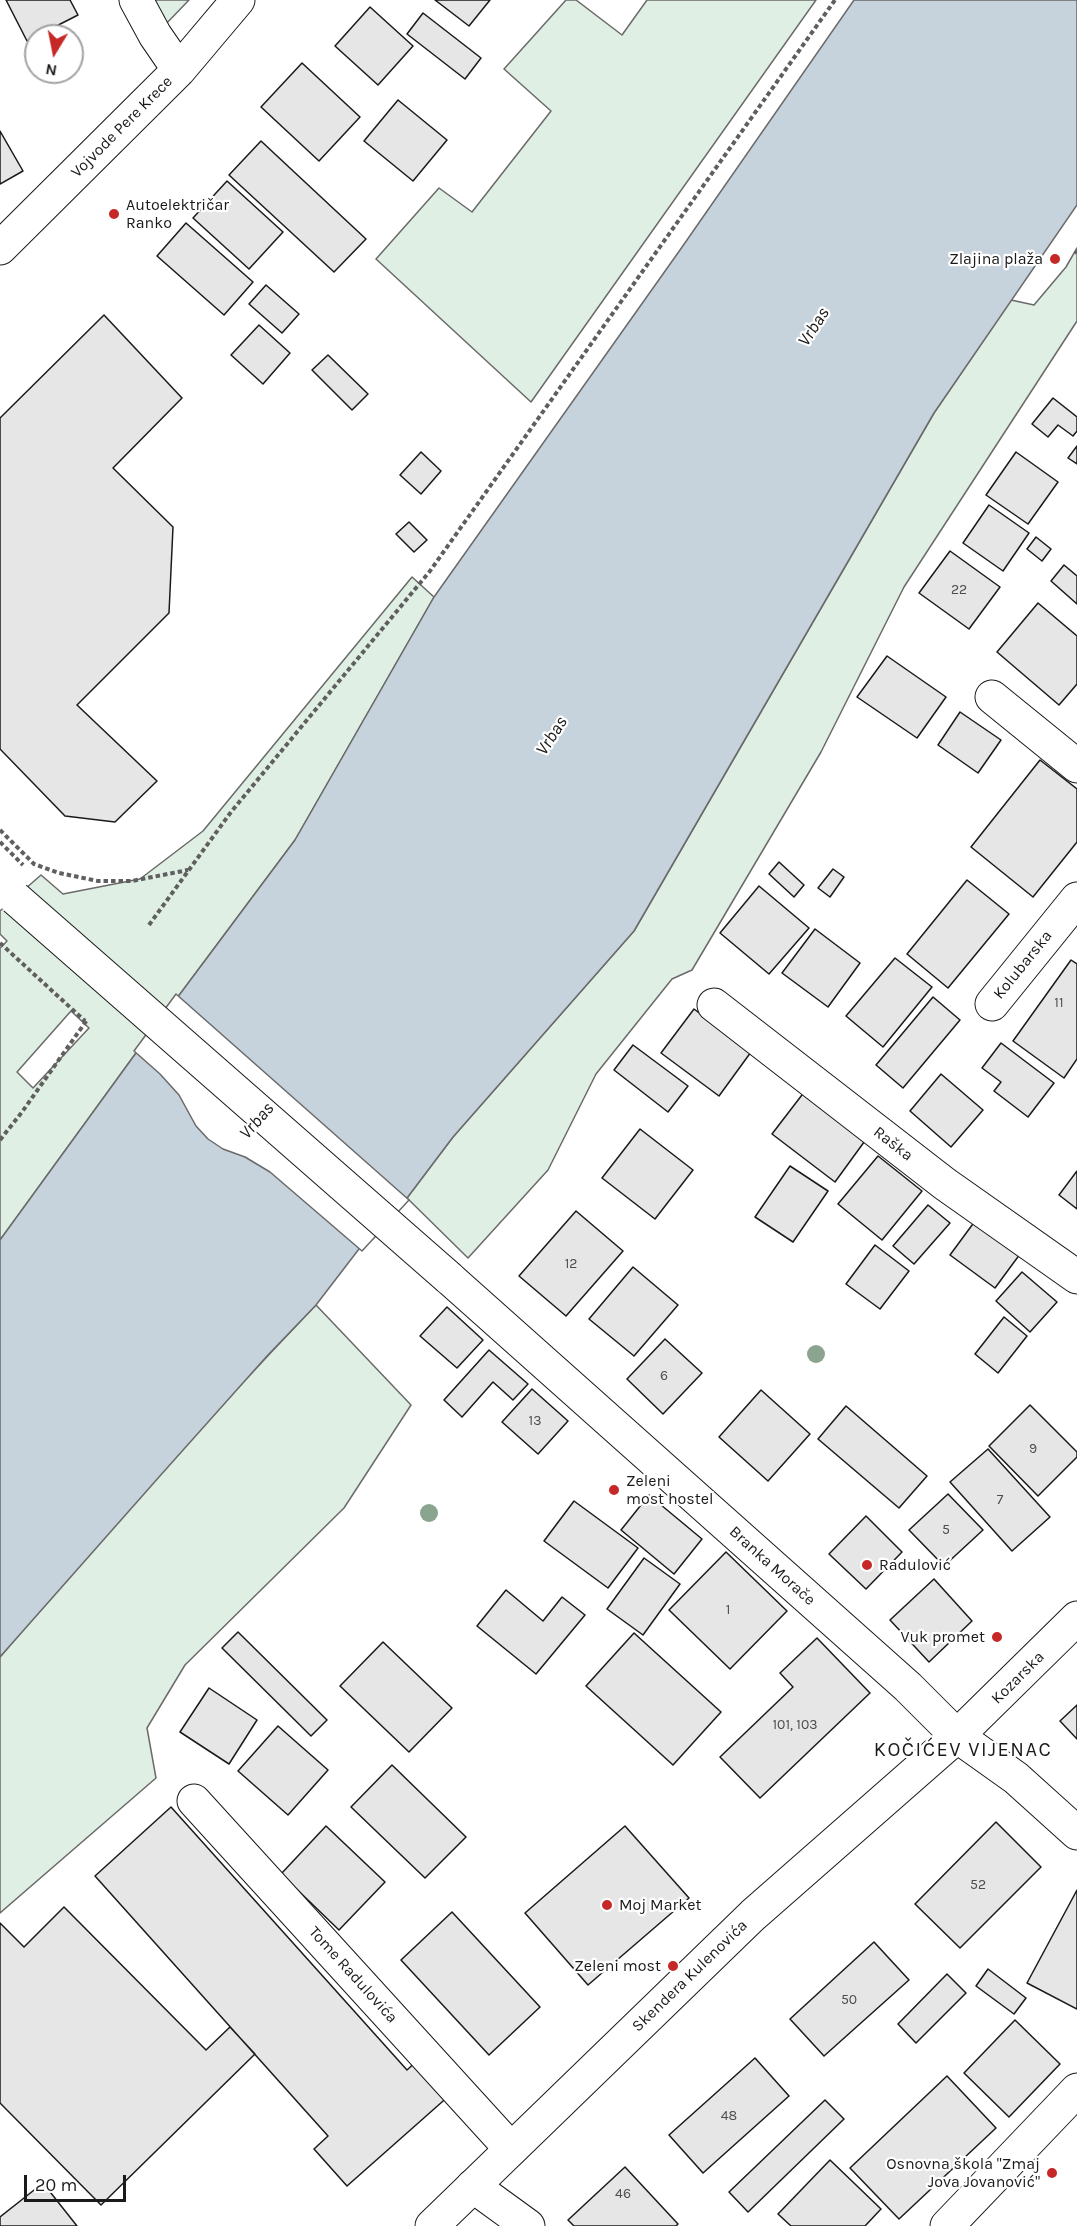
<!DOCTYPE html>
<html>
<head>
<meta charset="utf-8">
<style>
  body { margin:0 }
  #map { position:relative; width:1077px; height:2226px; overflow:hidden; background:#fff; font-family:Karla,sans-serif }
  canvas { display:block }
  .north { position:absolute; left:24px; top:24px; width:60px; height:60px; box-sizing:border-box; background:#fff; border:2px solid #a3a3a3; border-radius:50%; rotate:190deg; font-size:16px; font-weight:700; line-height:24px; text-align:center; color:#1a1a1a }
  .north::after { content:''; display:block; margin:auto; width:21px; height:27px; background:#c62828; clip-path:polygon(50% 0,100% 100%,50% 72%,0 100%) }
  .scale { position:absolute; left:24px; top:2175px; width:102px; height:27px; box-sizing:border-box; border:3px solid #1a1a1a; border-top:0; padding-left:8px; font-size:18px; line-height:21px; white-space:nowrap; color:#1a1a1a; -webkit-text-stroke:4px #fff; paint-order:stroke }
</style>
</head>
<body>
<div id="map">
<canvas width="1077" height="2226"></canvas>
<div class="north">N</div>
<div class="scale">20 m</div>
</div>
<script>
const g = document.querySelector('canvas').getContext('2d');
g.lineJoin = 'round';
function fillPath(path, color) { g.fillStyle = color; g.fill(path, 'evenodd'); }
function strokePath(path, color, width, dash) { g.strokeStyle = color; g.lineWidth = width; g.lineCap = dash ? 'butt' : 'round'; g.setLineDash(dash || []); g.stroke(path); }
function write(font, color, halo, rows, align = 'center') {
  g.font = font + ' Karla,sans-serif'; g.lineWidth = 4.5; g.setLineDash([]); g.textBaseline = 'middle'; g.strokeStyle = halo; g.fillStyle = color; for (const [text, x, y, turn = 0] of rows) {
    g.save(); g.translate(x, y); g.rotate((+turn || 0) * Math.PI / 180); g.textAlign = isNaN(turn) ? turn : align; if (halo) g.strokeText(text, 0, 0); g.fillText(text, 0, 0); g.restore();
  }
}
const green = new Path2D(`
  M150 0H189L164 26Z
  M566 0H576L622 35 647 0H816L531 402 376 259 439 188 472 212 551 111 504 69Z
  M1077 248V321L904 587 821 752 692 970 672 979 596 1074 548 1170 468 1258 407 1198 453 1137 634 931 934 413 1011 300 1034 305 1066 267Z
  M412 577 434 597 295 840 136 1053 0 1240V948L7 941 0 934V911L41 875 63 894 140 879 203 831ZM71 1011 89 1028 33 1088 17 1072Z
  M316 1305 411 1405 344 1508 185 1665 147 1728 156 1778 0 1913V1657C101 1537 207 1419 316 1305Z`);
fillPath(green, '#e0efe3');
strokePath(green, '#6a6a6a', 1.5);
const water = new Path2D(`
  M854 0H1077V205L934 413 634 931 453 1137 407 1198 359 1249 316 1305 267 1356 159 1477 0 1657V1240L136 1053 295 840 434 597 680 250Z`);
fillPath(water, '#c6d2dc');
strokePath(water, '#6a6a6a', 1.5);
const pier = new Path2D(`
  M176 994 409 1200 362 1251 270 1172 245 1157 223 1149 208 1139 196 1126 179 1095 160 1074 134 1051Z`);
fillPath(pier, '#fff');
strokePath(pier, '#6a6a6a', 1.5);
const building = new Path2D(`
  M6 0H70L78 15 27 41Z
  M435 0H490L469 26Z
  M370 7 413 46 378 85 335 46Z
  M423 13 481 58 465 79 407 34Z
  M302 63 360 117 319 161 261 107Z
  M398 100 447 140 413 181 364 141Z
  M0 131 23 171 0 184Z
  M261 141 366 239 334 272 229 175Z
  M227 181 283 232 249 269 193 218Z
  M186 223 253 282 224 315 157 256Z
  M266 285 299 314 282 333 249 304Z
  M104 315 182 398 113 468 173 527 169 613 77 705 157 781 115 822 65 816 0 749V418Z
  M259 325 290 353 263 384 231 355Z
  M328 355 368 394 352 410 312 370Z
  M1053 398 1077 417V431L1073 436 1058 425 1048 437 1032 424Z
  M1077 446V464L1068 458Z
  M421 452 441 471 421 494 400 475Z
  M1016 452 1058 482 1028 524 986 495Z
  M989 505 1029 533 1003 571 963 543Z
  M409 522 427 540 414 552 396 534Z
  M1036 537 1051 549 1042 561 1027 549Z
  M950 551 1000 587 969 629 919 593Z
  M1064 565 1077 576V604L1051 581Z
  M1038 603 1077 636V684L1059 705 997 652Z
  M887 656 946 697 917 738 857 697Z
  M960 712 1001 740 978 773 938 745Z
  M1040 760 1077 789V842L1033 897 971 847Z
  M779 862 804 885 794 897 769 874Z
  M833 869 844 877 830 897 818 888Z
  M967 880 1009 914 948 988 907 954Z
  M759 886 809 928 769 974 720 933Z
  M815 929 860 963 828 1007 782 973Z
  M895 958 932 987 883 1047 846 1016Z
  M1071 960 1077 964V1059L1064 1078 1013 1041Z
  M933 997 960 1020 903 1088 876 1065Z
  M694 1009 751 1052 719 1096 661 1053Z
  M1001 1043 1054 1083 1028 1117 994 1091 1001 1082 982 1068Z
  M633 1045 688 1086 668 1112 614 1070Z
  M941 1074 983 1110 951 1147 910 1111Z
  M805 1091 867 1138 835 1182 772 1134Z
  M640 1129 693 1170 655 1219 602 1178Z
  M878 1156 922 1191 882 1240 838 1204Z
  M790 1166 828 1191 793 1242 755 1217Z
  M1077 1171V1209L1059 1195Z
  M928 1205 950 1223 914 1264 893 1246Z
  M576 1211 623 1251 566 1316 519 1276Z
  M978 1217 1023 1250 995 1288 950 1255Z
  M875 1245 909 1271 880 1309 846 1284Z
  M633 1267 678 1305 634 1356 589 1319Z
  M1022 1272 1057 1302 1030 1332 996 1301Z
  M447 1307 483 1340 457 1368 420 1336Z
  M1004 1317 1027 1336 998 1373 975 1354Z
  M665 1339 702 1373 663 1414 627 1379Z
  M489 1350 528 1384 513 1400 493 1382 462 1417 444 1400Z
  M532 1389 568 1421 538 1454 502 1422Z
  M761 1390 810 1434 768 1481 719 1437Z
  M1030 1405 1077 1452V1457L1038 1496 989 1446Z
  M846 1406 927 1476 899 1508 818 1439Z
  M988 1449 1050 1517 1012 1551 950 1482Z
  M948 1494 983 1530 944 1566 909 1530Z
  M649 1495 702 1539 674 1574 621 1530Z
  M574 1501 638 1548 608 1588 544 1541Z
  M866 1516 902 1552 866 1589 829 1554Z
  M726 1552 787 1611 730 1669 669 1610Z
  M644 1558 680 1584 643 1635 607 1609Z
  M934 1579 972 1621 929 1662 890 1620Z
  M506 1590 543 1621 562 1597 585 1615 536 1674 477 1626Z
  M238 1632 327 1720 311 1736 222 1648Z
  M634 1633 721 1712 673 1765 586 1686Z
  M817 1638 870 1693 760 1798 720 1757 793 1687 780 1673Z
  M383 1642 452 1708 409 1752 340 1686Z
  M209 1688 257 1720 229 1764 180 1732Z
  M1077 1705V1739L1060 1721Z
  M278 1726 328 1770 288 1815 238 1771Z
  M392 1765 466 1837 425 1878 351 1807Z
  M171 1807 407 2070 420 2058 451 2094 347 2186 314 2149 328 2136 95 1876Z
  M996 1822 1041 1867 960 1948 915 1904Z
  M326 1826 385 1882 339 1930 281 1874Z
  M625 1826 689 1898 588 1985 525 1913Z
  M1077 1890V2009L1027 1983Z
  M64 1907 206 2050 230 2027 255 2054 101 2205 0 2103V1923L24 1947Z
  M452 1912 540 2007 489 2055 401 1960Z
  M874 1942 909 1980 824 2056 790 2019Z
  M988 1969 1026 1998 1014 2014 976 1986Z
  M947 1974 966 1993 916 2043 898 2024Z
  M1015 2020 1060 2064 1009 2117 964 2073Z
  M755 2058 789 2096 703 2173 669 2135Z
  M947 2076 996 2128 899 2219 850 2168Z
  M825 2100 844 2119 748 2212 729 2192Z
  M830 2160 881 2209 865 2226H791L778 2214Z
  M625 2167 678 2224 676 2226H574L568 2220Z
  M43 2183 77 2226H0V2217Z`);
fillPath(building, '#e6e6e6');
strokePath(building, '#1a1a1a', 1.5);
const minor = new Path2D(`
  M136 0 155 35 179 70
  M0 248 179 70 238 0
  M992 697 1077 766
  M992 1004 1077 899
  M714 1005 945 1184 1077 1277
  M194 1801 511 2149
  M473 2186 528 2226
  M947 2226 1077 2090`);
const major = new Path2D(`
  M449 1278 908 1687 957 1736 1016 1778 1077 1833
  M432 2226 753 1915 957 1736 1077 1618`);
strokePath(minor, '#1a1a1a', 35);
strokePath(major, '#1a1a1a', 35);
strokePath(new Path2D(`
  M1075 251 1077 253
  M0 830 34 864 59 873 98 881H132L188 870
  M0 842 23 865
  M149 925 231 812 430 571 835 0
  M0 943 85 1021
  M0 1140 22 1112 87 1020`), '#5f5f5f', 4, [4.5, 3]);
strokePath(minor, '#fff', 33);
strokePath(major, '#fff', 33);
const majorBridge = new Path2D(`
  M15 898 449 1278`);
strokePath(majorBridge, '#1a1a1a', 35, []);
strokePath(majorBridge, '#fff', 33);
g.fillStyle = '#8aa48f';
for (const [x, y] of [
  [816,1354],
  [429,1513]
]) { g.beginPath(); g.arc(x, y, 9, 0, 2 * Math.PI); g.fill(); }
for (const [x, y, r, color] of [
  [114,214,6,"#c62828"],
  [1055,259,6,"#c62828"],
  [614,1490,6,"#c62828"],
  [867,1565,6,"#c62828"],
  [997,1637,6,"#c62828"],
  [607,1905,6,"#c62828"],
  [673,1966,6,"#c62828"],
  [1052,2173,6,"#c62828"]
]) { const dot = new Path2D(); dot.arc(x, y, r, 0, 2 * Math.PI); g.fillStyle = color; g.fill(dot); strokePath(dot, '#fff', 2); }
write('14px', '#4d4d4d', null, [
  ["22",959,590],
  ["11",1059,1003],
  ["12",571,1264],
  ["6",664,1376],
  ["13",535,1421],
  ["9",1033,1449],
  ["7",1000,1500],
  ["5",946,1530],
  ["1",728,1610],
  ["101, 103",795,1725],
  ["52",978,1885],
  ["50",849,2000],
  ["48",729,2116],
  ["46",623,2194]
]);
write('16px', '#1a1a1a', '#fff', [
  ["Vojvode Pere Krece",122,127,-45],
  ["Kolubarska",1023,965,-51],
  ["Raška",893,1144,38],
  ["Branka Morače",772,1566,42],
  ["Kozarska",1018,1678,-45],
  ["Tome Radulovića",353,1975,48],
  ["Skendera Kulenovića",690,1976,-44]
]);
write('16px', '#1a1a1a', '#fff', [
  ["Autoelektričar",126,205],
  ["Ranko",126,223],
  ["Zlajina plaža",1043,259,"right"],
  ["Zeleni",626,1481],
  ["most hostel",626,1499],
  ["Radulović",879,1565],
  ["Vuk promet",985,1637,"right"],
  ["Moj Market",619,1905],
  ["Zeleni most",661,1966,"right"],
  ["Osnovna škola \"Zmaj",1040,2164,"right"],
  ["Jova Jovanović\"",1040,2182,"right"]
], 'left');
write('italic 18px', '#1a1a1a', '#fff', [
  ["Vrbas",814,327,-57],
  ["Vrbas",552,736,-57],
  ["Vrbas",257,1121,-49]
]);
g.letterSpacing = '1.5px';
write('20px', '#1a1a1a', '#fff', [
  ["KOČIĆEV VIJENAC",963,1750]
]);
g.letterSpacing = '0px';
</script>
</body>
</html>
